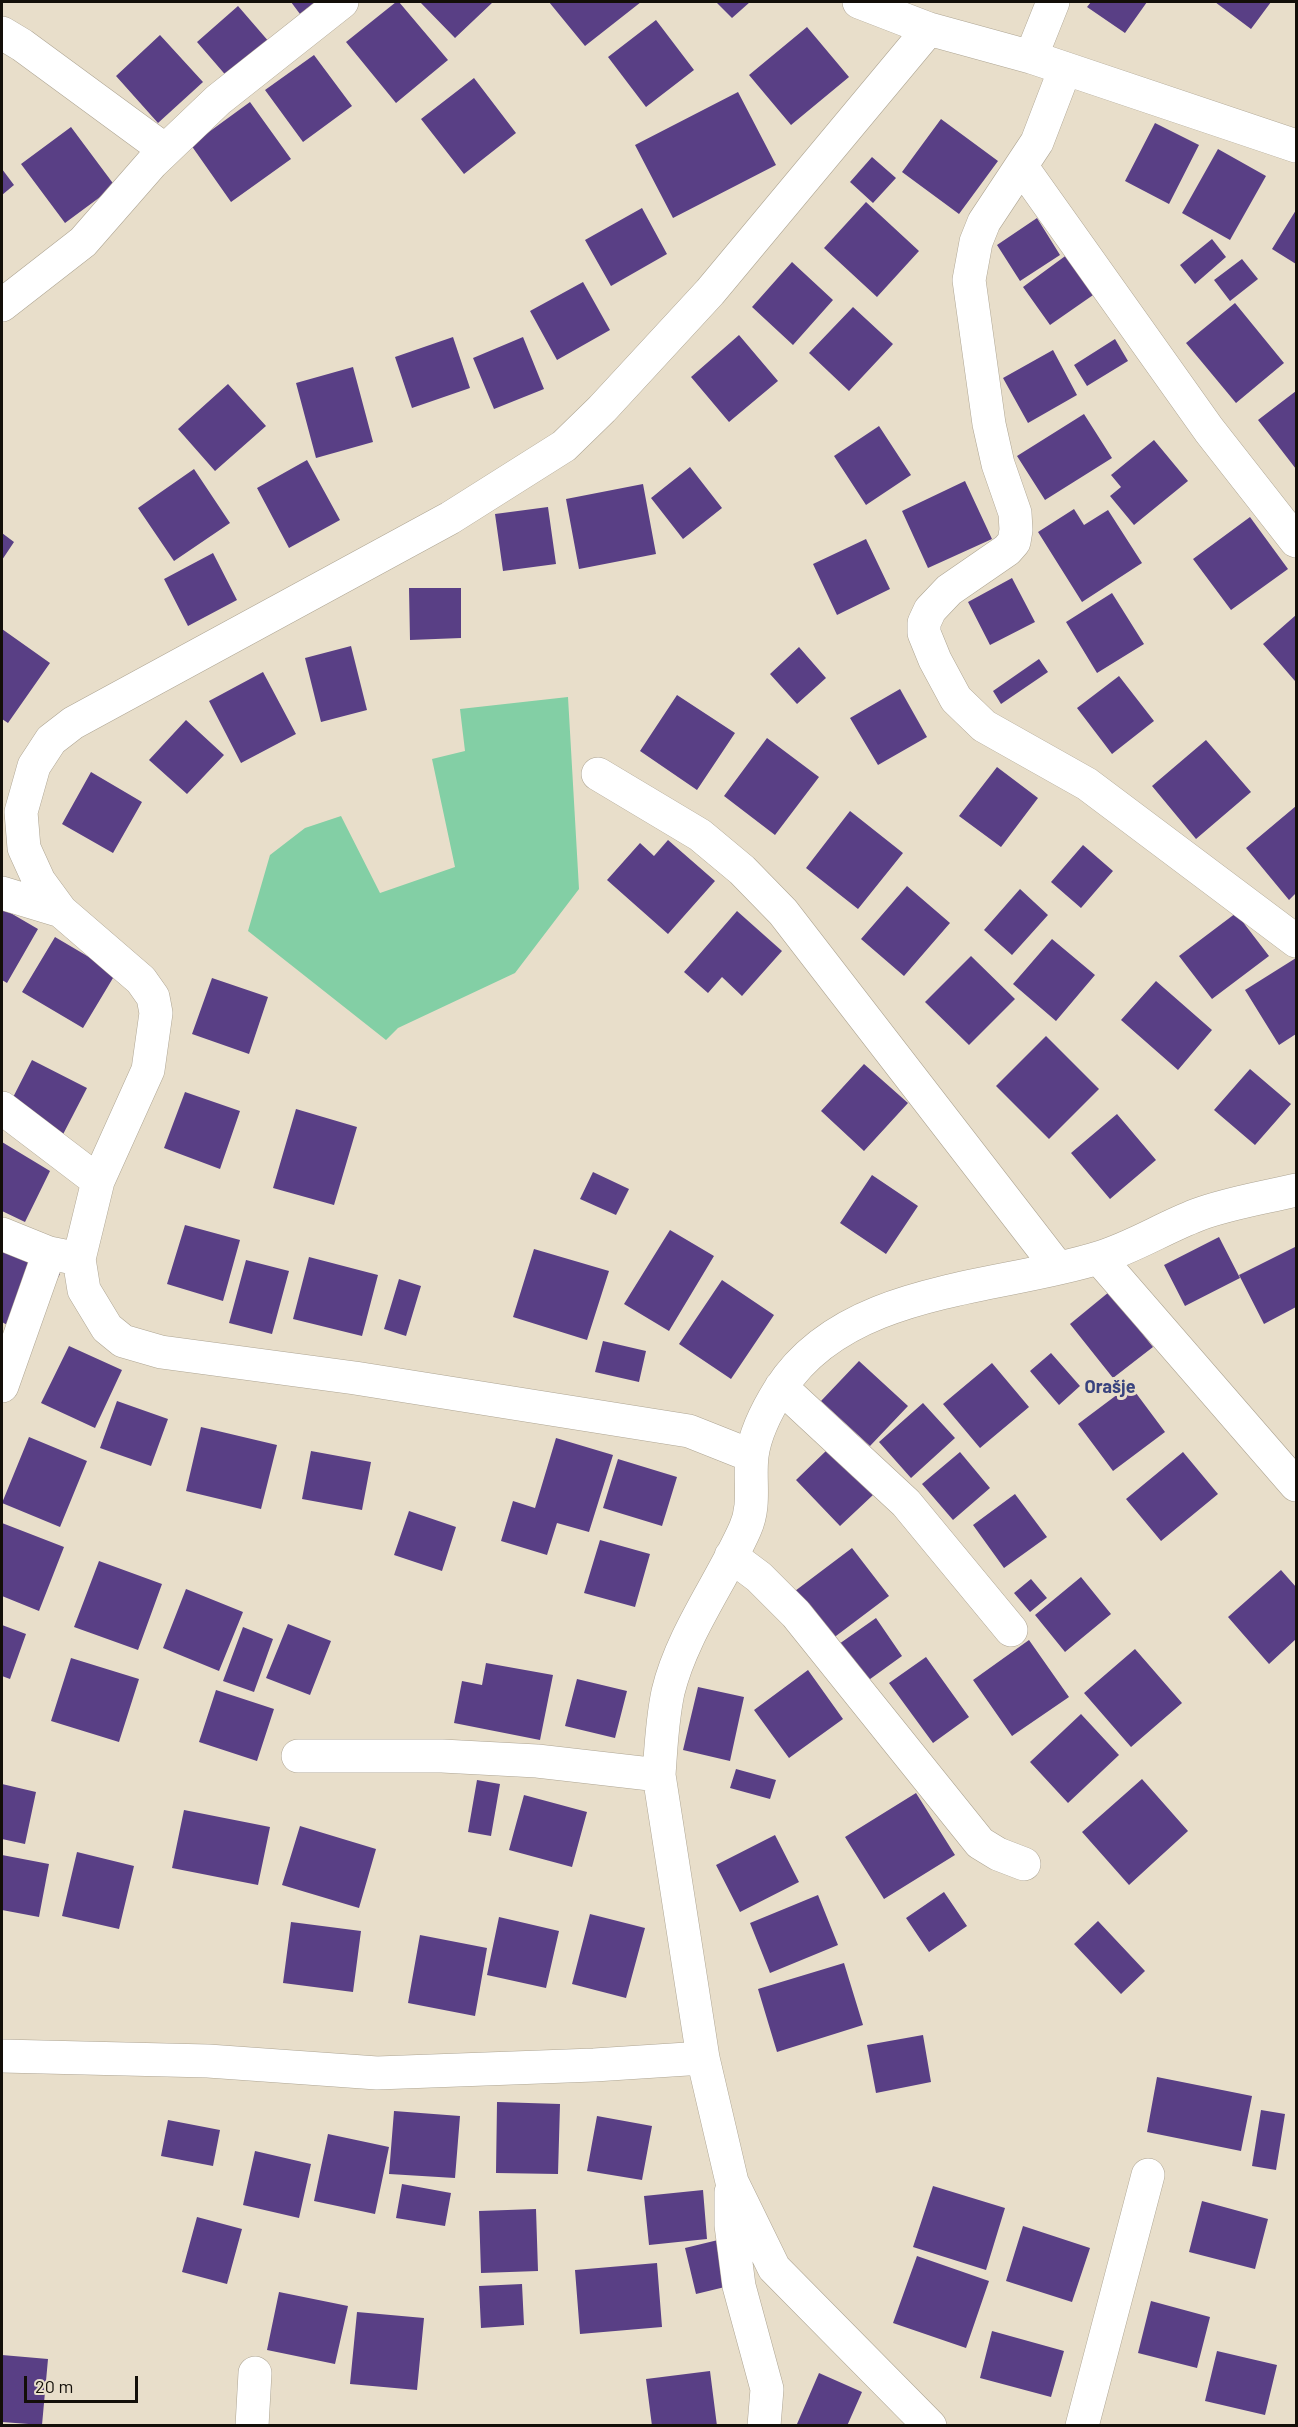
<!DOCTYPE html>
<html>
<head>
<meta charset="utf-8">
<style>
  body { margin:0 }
  #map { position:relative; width:1298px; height:2427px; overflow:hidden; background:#e8deca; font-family:Barlow,sans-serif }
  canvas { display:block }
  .frame { position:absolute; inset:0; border:3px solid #130f09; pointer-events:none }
  .scale { position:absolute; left:24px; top:2376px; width:114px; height:27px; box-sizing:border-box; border:3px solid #130f09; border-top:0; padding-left:8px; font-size:18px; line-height:21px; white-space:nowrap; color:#130f09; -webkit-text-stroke:4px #e8deca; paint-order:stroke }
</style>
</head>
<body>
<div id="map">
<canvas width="1298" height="2427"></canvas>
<div class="frame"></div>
<div class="scale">20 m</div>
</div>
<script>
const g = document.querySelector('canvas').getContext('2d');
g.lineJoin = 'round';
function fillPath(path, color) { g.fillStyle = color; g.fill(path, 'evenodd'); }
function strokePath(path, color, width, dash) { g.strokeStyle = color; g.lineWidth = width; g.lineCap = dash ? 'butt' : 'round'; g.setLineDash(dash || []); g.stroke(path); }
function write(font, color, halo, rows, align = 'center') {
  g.font = font + ' Barlow,sans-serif'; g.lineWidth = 6; g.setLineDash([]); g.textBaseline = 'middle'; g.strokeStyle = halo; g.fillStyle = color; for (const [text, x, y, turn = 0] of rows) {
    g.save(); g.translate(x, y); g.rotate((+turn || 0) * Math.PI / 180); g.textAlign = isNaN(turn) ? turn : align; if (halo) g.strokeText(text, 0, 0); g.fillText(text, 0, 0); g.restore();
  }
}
fillPath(new Path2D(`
  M568 697 579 889 515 973 398 1028 386 1040 248 931 270 855 305 828 341 816 380 893 455 867 432 759 465 751 460 709Z`), '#83cfa5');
fillPath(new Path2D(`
  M291 2H315L300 14Z
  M396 2H399L448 60 396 103 346 42Z
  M420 2H493L455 38Z
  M549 2H641L585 46Z
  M716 2H750L732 18Z
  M1091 2H1147L1125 33 1087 7Z
  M1215 2H1271L1251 29Z
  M238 6 270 43 229 79 197 42Z
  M656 20 694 70 646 107 608 57Z
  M807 27 849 77 791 125 749 75Z
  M160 35 203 82 158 123 116 76Z
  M314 55 352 106 303 142 265 90Z
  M474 78 516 133 464 174 421 119Z
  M738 92 776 165 673 218 635 145Z
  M250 102 291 159 231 202 191 145Z
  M941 119 998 161 959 214 902 172Z
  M1155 123 1199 145 1169 204 1125 181Z
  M71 127 115 186 65 223 21 164Z
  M1218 149 1266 176 1230 240 1182 213Z
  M872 157 896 178 873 203 850 182Z
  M2 169 14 185 2 195Z
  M866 202 919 251 877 297 824 248Z
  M642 208 667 254 611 286 585 240Z
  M1296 210V264L1272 249Z
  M1037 218 1060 255 1020 281 997 245Z
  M1212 239 1226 257 1195 284 1180 265Z
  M1068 254 1096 293 1050 325 1023 287Z
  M1242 259 1258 279 1230 301 1214 280Z
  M792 262 833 300 793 345 752 307Z
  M583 282 610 330 557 360 530 311Z
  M1235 303 1284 363 1236 403 1186 343Z
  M853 307 893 344 849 391 809 353Z
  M739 335 778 381 729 422 691 377Z
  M453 337 470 388 412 408 395 357Z
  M523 337 544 389 494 409 473 358Z
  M1115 339 1128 361 1087 386 1074 365Z
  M1053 350 1077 395 1028 423 1003 378Z
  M353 367 373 442 316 458 296 383Z
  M228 384 266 426 215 471 178 429Z
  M1296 391V469L1258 420Z
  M1084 414 1112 458 1045 500 1017 456Z
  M879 426 911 475 866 505 834 456Z
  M1154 440 1188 481 1134 525 1110 496 1121 487 1111 475Z
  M307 460 340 520 289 548 257 488Z
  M690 467 722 508 683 539 651 498Z
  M194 469 230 523 174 561 138 508Z
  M965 481 992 539 928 568 902 511Z
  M643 484 656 554 579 569 566 499Z
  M548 507 556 564 503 571 495 514Z
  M1074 509 1084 525 1108 510 1142 563 1082 602 1038 532Z
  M1250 517 1288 569 1231 610 1193 559Z
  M2 533 14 542 2 560Z
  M866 539 890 589 837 615 813 564Z
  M213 553 237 600 188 626 164 579Z
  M1012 578 1035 622 990 645 968 602Z
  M409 588H461V638L410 640Z
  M1112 593 1144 644 1097 673 1066 622Z
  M1296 615V680L1295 681 1263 644Z
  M2 629 50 663 8 723 2 719Z
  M351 646 367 710 321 722 305 658Z
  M799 647 826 678 797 704 770 674Z
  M1039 659 1048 672 1001 704 993 691Z
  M263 672 296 734 241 763 209 701Z
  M1119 676 1154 721 1112 754 1077 708Z
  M900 689 927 737 878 765 850 718Z
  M677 695 735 733 697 790 640 751Z
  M186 720 224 755 187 794 149 760Z
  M767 738 819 777 775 835 724 796Z
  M1206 740 1251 792 1196 839 1152 786Z
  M997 767 1038 798 1001 847 959 816Z
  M91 772 142 802 113 853 62 824Z
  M1296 806V893L1289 900 1246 848Z
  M850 811 903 853 858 909 806 868Z
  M668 840 715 881 668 934 607 880 640 843 654 856Z
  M1083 845 1113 871 1081 908 1051 882Z
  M907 886 950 923 904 976 861 939Z
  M1020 889 1048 915 1012 955 984 930Z
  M2 908 38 929 7 983 2 980Z
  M737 911 782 951 742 996 722 977 708 993 684 972Z
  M1236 913 1269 956 1212 999 1179 956Z
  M55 937 116 973 83 1028 22 992Z
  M1052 939 1095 975 1056 1021 1013 984Z
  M971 956 1015 999 969 1045 925 1002Z
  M1296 958V1034L1279 1045 1245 990Z
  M212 978 268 997 249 1054 192 1034Z
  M1156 981 1212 1030 1178 1070 1121 1020Z
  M1046 1036 1099 1089 1049 1139 996 1086Z
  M32 1060 87 1088 57 1146 2 1119Z
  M864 1064 908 1103 864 1151 821 1111Z
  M1250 1069 1291 1104 1255 1145 1214 1110Z
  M185 1092 240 1111 220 1169 164 1148Z
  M296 1109 357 1127 334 1205 273 1188Z
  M1117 1114 1156 1160 1110 1199 1071 1153Z
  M2 1142 50 1171 25 1222 2 1211Z
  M593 1172 629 1189 616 1215 580 1199Z
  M872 1175 918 1206 886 1254 840 1223Z
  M185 1225 240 1240 223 1301 167 1284Z
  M670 1230 714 1256 669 1331 624 1304Z
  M1219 1237 1240 1278 1185 1306 1164 1265Z
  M6 1244 60 1274 26 1336 2 1322V1252Z
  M1295 1247 1296 1307 1264 1324 1239 1275Z
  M534 1249 609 1271 587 1340 513 1317Z
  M309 1257 378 1275 362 1336 293 1319Z
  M246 1260 289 1271 272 1334 229 1323Z
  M399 1279 421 1286 406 1336 384 1329Z
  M722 1280 774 1315 731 1379 679 1344Z
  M1109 1292 1153 1347 1113 1378 1070 1324Z
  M603 1341 646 1351 639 1382 595 1372Z
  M69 1346 122 1370 95 1428 41 1403Z
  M1051 1353 1080 1386 1059 1405 1030 1371Z
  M859 1361 908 1406 870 1446 821 1401Z
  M992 1363 1029 1407 980 1448 943 1404Z
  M1130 1385 1165 1432 1113 1471 1078 1424Z
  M117 1401 168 1419 151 1466 100 1448Z
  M923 1403 955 1438 911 1478 879 1442Z
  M201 1427 277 1445 261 1509 186 1491Z
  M29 1437 87 1461 60 1527 2 1503Z
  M556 1438 613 1455 589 1532 557 1523 547 1555 501 1541 513 1501 535 1508Z
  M828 1449 873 1495 840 1526 796 1480Z
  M311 1451 371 1462 362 1510 302 1499Z
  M960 1452 990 1488 953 1520 922 1484Z
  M1183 1452 1218 1494 1161 1541 1126 1499Z
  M618 1459 677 1477 662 1526 603 1508Z
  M1015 1494 1047 1537 1004 1568 973 1525Z
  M409 1511 456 1527 442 1571 394 1555Z
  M2 1523 64 1547 39 1611 2 1596Z
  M600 1540 650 1554 635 1607 584 1593Z
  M852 1548 889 1596 828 1642 791 1594Z
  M99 1561 162 1584 138 1650 74 1627Z
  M1281 1570 1296 1587V1639L1269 1664 1228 1617Z
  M1081 1577 1111 1614 1065 1652 1035 1615Z
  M1031 1579 1047 1598 1030 1612 1014 1593Z
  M186 1589 243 1612 219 1671 163 1648Z
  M876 1618 902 1656 866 1682 839 1644Z
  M288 1624 331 1641 310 1695 266 1678Z
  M2 1625 26 1634 10 1679 2 1676Z
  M243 1627 273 1639 254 1692 223 1681Z
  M1029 1640 1069 1697 1012 1736 973 1680Z
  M1135 1649 1182 1703 1131 1747 1084 1693Z
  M926 1657 969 1717 933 1743 889 1683Z
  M71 1658 139 1679 119 1742 51 1721Z
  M486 1663 553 1675 540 1740 454 1723 462 1681 482 1685Z
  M808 1670 843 1719 789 1758 754 1710Z
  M577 1679 627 1691 615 1738 565 1726Z
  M698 1687 744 1697 730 1761 683 1750Z
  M216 1690 274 1709 257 1761 199 1742Z
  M1081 1714 1119 1755 1068 1803 1030 1762Z
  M736 1769 776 1780 770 1799 730 1788Z
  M1142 1779 1188 1831 1129 1885 1082 1832Z
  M477 1780 500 1784 491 1836 468 1832Z
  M2 1784 36 1792 25 1844 2 1839Z
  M916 1793 955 1855 884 1899 845 1837Z
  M524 1795 587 1812 572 1867 509 1850Z
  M184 1810 270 1827 258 1885 172 1868Z
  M300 1826 376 1849 359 1908 282 1885Z
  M775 1835 799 1882 740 1912 716 1865Z
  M77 1852 134 1866 119 1929 62 1916Z
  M2 1855 49 1864 39 1917 2 1910Z
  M944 1892 967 1926 929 1952 906 1918Z
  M818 1895 838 1945 770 1973 750 1923Z
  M590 1914 645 1928 626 1998 572 1984Z
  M499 1917 559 1931 546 1988 487 1975Z
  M1098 1921 1145 1971 1121 1994 1074 1944Z
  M291 1922 361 1931 353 1992 283 1983Z
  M420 1935 487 1948 475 2016 408 2003Z
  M844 1963 863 2025 777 2052 758 1989Z
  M923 2035 931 2082 876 2093 867 2045Z
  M1157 2077 1252 2096 1241 2151 1147 2132Z
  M497 2102 560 2104 558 2174 496 2173Z
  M1261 2110 1285 2114 1276 2170 1252 2166Z
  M394 2111 460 2116 455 2178 389 2174Z
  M597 2116 652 2126 642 2180 587 2171Z
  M168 2120 220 2130 213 2166 161 2156Z
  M328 2134 389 2147 375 2214 314 2201Z
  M255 2151 311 2164 299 2218 243 2205Z
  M402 2184 451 2193 445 2226 396 2218Z
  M933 2186 1005 2208 986 2270 913 2247Z
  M703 2190 707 2239 649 2245 644 2196Z
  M1202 2201 1268 2219 1255 2269 1189 2252Z
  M536 2209 538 2271 481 2273 479 2211Z
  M197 2217 242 2229 227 2284 182 2272Z
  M1023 2226 1090 2248 1072 2302 1006 2281Z
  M718 2240 729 2286 696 2294 685 2248Z
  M917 2256 989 2281 966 2348 893 2323Z
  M657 2263 662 2327 580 2334 575 2270Z
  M522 2284 524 2325 481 2328 479 2286Z
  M279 2292 348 2306 335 2364 267 2350Z
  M1151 2301 1210 2317 1197 2368 1138 2353Z
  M357 2312 424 2318 417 2390 350 2384Z
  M992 2331 1064 2351 1051 2397 980 2378Z
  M1217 2351 1277 2365 1265 2415 1205 2401Z
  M2 2355 48 2359 42 2425 2 2422Z
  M710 2371 717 2426H652L646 2379Z
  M819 2373 862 2392 847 2426 797 2424Z`), '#593f85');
const minor = new Path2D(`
  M859 2 929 29 1031 57 1296 146
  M2 33 22 45 165 150
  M1031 57 1053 2
  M1065 69 1037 142 984 222 976 242 969 280 989 424 998 464 1015 513 1016 530 1014 542 1007 550 949 590 930 610 924 623V633L935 660 956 699 984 726 1087 784 1296 941
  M1022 167 1209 430 1296 541
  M2 305 83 242 152 163 218 100 342 2
  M598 774 700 835 742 870 783 912 1058 1268
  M2 893 61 911
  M2 1108 98 1181
  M2 1234 49 1253
  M1099 1258 1296 1485
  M2 1386 49 1253 79 1259
  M781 1387 906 1503 1011 1630
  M752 1456 689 1431 355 1378 161 1352 123 1341 107 1328 84 1290 79 1259 98 1181 148 1070 156 1013 153 997 141 980 61 911 39 881 24 848 21 812 34 766 51 740 73 723 450 518 564 446 602 409 710 292 929 29
  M731 1556 759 1577 796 1614 980 1843 998 1854 1024 1864
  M298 1756H442L537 1761 659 1775
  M2 2056 208 2061 377 2073 594 2065 703 2058 659 1775C661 1747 662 1720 668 1692 682 1634 721 1583 745 1529 756 1505 749 1481 752 1456 755 1433 768 1408 780 1389 845 1287 995 1290 1098 1258 1132 1248 1163 1228 1197 1215 1229 1203 1263 1198 1296 1190
  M703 2058 732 2182 774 2268 930 2426
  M731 2192V2225L739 2286 767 2389 764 2426
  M252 2426 255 2373
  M1082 2426 1148 2175`);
strokePath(minor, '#aea593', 34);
strokePath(minor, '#fff', 33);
write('bold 18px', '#39437e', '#e8deca', [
  ["Orašje",1110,1387]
]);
</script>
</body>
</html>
